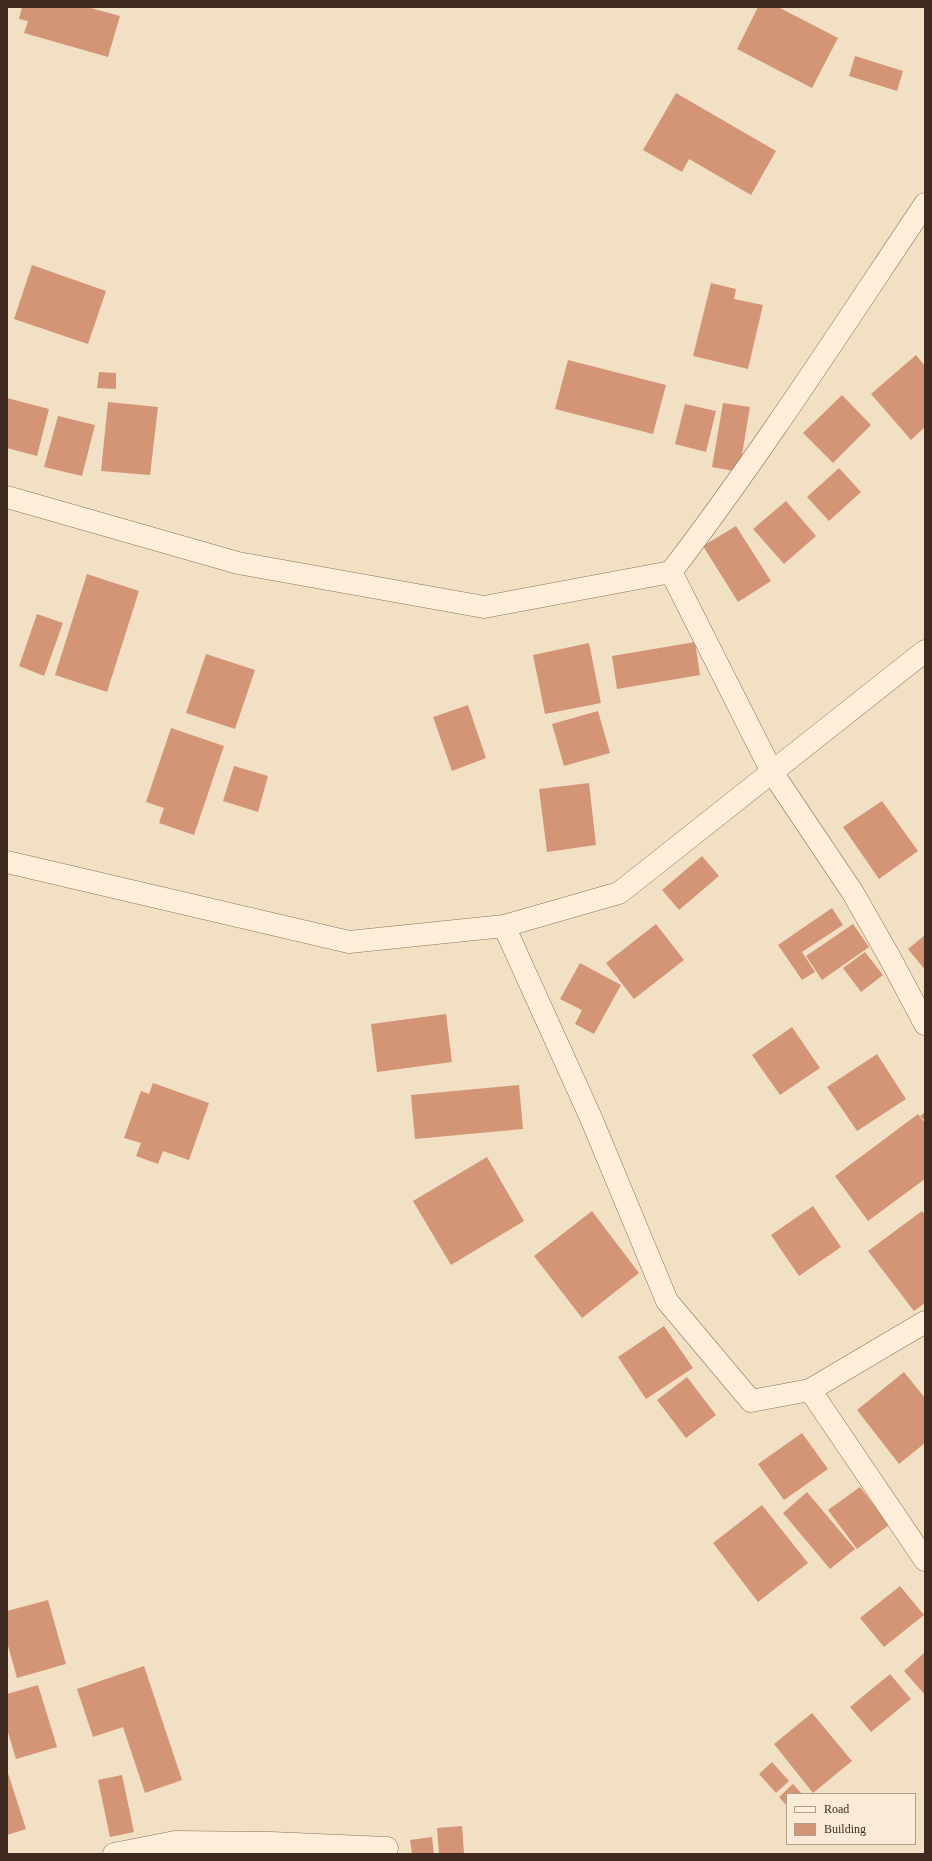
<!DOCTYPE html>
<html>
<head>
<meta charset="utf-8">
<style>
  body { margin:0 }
  #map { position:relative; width:932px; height:1861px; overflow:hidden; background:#f2e0c4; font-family:Georgia,serif }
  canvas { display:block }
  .frame { position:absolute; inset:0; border:8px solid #3e2a1e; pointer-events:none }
  .legend { position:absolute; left:786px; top:1793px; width:130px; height:52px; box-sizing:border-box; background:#f9ebd5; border:1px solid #ae9e8c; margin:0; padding:5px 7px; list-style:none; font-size:12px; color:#3e2a1e }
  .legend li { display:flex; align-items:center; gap:8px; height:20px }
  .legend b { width:20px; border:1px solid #ae9e8c }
</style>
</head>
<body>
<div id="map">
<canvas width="932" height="1861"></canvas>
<div class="frame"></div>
<ul class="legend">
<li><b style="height:5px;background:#fceed9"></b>Road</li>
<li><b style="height:11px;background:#d49577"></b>Building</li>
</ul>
</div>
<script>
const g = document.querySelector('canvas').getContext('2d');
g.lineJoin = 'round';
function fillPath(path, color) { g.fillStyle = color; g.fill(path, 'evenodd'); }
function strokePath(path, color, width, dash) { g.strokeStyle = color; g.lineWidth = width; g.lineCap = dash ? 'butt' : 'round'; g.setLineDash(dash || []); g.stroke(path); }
fillPath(new Path2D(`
  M22 7H87L120 16 108 57 24 33 28 21 19 19Z
  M758 7H778L838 38 812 88 737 49Z
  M855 56 903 71 897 91 849 76Z
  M676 93 776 151 751 195 689 159 682 172 643 150Z
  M32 265 106 291 88 344 14 319Z
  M711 283 736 289 734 299 763 305 748 369 693 356Z
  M916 355 925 366V427L911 440 871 394Z
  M568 360 666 385 653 434 555 409Z
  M99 372 116 373V389L97 388Z
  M842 395 871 425 833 463 803 433Z
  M7 398 49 409 37 456 7 448Z
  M108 402 158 407 150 475 101 471Z
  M723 403 750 407 739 472 712 467Z
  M685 404 716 411 706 452 675 444Z
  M58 416 95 425 82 476 44 467Z
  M839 468 861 492 829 521 807 497Z
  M786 501 816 536 784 564 753 529Z
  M736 526 771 581 738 602 703 546Z
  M87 574 139 591 107 692 55 675Z
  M37 614 63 623 44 676 19 666Z
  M695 642 700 675 617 689 612 656Z
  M589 643 601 703 545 714 533 655Z
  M206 654 255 670 235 729 186 713Z
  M468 705 486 758 452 771 433 717Z
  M598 711 610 753 564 766 552 724Z
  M171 728 224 746 194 835 159 823 164 808 146 802Z
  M234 766 268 776 258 812 223 801Z
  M589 783 596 845 547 852 539 789Z
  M882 801 918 851 879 879 843 827Z
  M702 856 719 876 679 910 662 890Z
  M832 908 843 925 802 952 815 972 802 980 778 945Z
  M656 924 684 960 634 999 606 963Z
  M853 924 869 947 822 980 806 956Z
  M925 935V970L908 949Z
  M865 952 883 975 861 992 843 968Z
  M580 963 621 985 594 1034 575 1024 582 1010 560 999Z
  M446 1014 452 1062 377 1072 371 1024Z
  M792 1027 820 1068 780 1095 752 1055Z
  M877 1054 906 1099 857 1131 827 1087Z
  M153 1083 209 1103 189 1160 163 1151 158 1164 136 1156 141 1143 124 1138 141 1091 149 1094Z
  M519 1085 523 1129 415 1139 411 1095Z
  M925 1112V1121L920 1116Z
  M918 1114 925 1123V1179L868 1221 835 1176Z
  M487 1157 524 1221 451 1265 413 1201Z
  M813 1206 841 1247 799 1276 771 1235Z
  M592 1211 639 1273 582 1318 534 1256Z
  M922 1211 925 1215V1303L914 1311 868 1251Z
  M664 1326 693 1368 646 1399 618 1357Z
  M904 1372 925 1398V1443L899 1464 857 1410Z
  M687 1377 716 1415 686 1438 657 1400Z
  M802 1433 828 1469 784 1500 758 1464Z
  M860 1487 889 1525 857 1549 828 1510Z
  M807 1492 855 1549 830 1569 783 1513Z
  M762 1505 808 1563 758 1602 713 1543Z
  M900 1586 924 1615 884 1647 860 1618Z
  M48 1600 66 1664 17 1678 7 1642V1611Z
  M925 1652V1695L904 1671Z
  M144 1666 182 1780 145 1793 123 1727 93 1737 77 1689Z
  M890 1674 911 1699 871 1732 850 1707Z
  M38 1685 57 1747 16 1759 7 1729V1694Z
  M812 1713 852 1761 813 1793 774 1744Z
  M772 1762 789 1781 776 1793 759 1774Z
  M7 1770 26 1829 7 1835Z
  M122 1775 134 1832 110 1837 98 1780Z
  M793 1784 802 1794H787V1806L779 1797Z
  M462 1826 464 1853 439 1854 437 1828Z
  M432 1837 434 1854H412L410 1840Z`), '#d49577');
const minor = new Path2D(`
  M7 497 238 563 484 607 671 572C761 454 842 328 925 204
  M671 572 772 772 853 893 890 958 925 1024
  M7 862 349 942 504 926 619 893 925 651
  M504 926 591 1118 667 1301 751 1401 810 1390 925 1322
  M810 1390 925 1560
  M114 1854 175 1842 271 1843 387 1848`);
strokePath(minor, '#8f7158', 23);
strokePath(minor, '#fceed9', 22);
</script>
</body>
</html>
